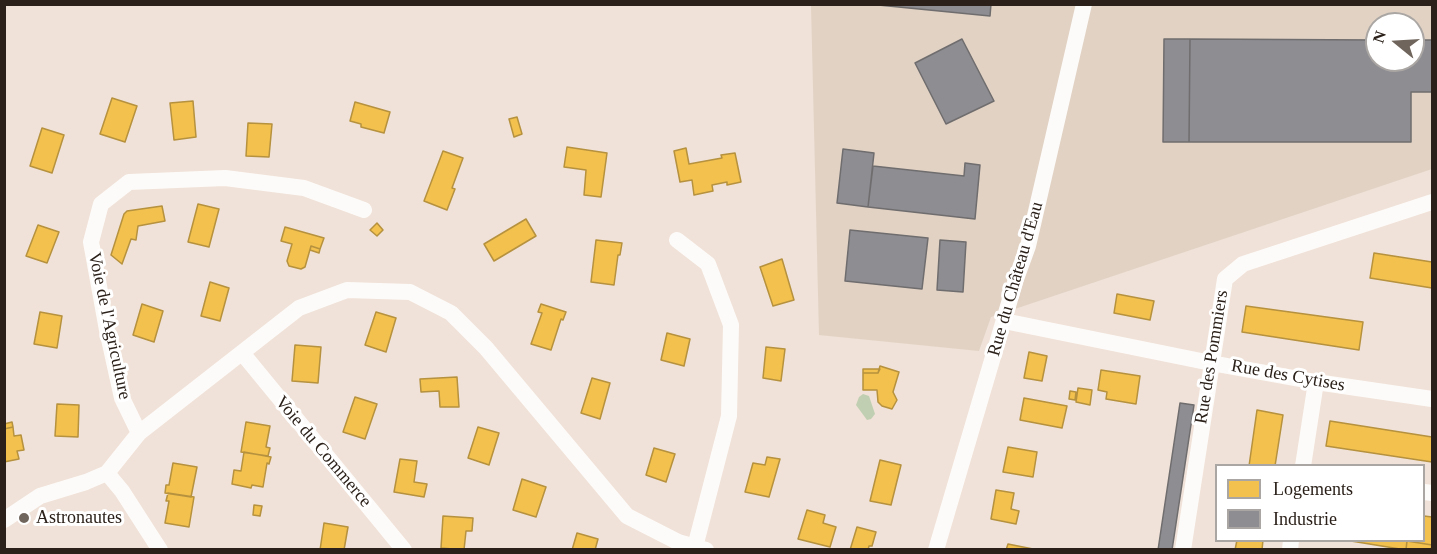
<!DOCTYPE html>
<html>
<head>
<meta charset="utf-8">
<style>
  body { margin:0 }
  #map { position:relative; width:1437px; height:554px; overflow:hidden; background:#f0e2d8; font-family:"Times New Roman",serif }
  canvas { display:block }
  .frame { position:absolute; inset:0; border:6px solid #2b211a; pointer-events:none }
  .legend { position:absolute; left:1215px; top:464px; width:210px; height:78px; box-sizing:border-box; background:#fff; border:2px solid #aaa6a3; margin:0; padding:8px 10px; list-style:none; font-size:18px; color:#2b211a }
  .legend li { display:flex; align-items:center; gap:12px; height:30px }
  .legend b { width:30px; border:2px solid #aaa6a3 }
  .north { position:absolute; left:1365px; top:12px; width:60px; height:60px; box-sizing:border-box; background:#fff; border:2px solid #aaa6a3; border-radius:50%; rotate:288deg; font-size:16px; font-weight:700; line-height:24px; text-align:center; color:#2b211a }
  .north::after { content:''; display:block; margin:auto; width:21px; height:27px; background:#70655c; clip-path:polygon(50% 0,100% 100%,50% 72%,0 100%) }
</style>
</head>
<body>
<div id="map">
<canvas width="1437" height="554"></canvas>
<div class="frame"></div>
<ul class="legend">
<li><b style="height:16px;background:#f2c14e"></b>Logements</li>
<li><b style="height:16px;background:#8d8d92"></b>Industrie</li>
</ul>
<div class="north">N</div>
</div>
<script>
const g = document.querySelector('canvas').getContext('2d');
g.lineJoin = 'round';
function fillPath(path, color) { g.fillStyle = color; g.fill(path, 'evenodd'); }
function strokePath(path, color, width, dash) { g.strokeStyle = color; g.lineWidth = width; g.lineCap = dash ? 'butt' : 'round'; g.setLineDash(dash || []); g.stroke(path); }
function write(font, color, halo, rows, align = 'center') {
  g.font = font + ' "Times New Roman",serif'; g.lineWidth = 6; g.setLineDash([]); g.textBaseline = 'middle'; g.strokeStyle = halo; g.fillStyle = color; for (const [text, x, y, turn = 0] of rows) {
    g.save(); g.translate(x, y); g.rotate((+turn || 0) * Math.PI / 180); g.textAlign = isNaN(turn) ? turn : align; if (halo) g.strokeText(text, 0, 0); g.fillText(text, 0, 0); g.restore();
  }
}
fillPath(new Path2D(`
  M811 5H1432V169L991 317 979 351 819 335ZM1377 24H1413V60H1377Z`), '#e1d2c4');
fillPath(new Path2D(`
  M863 394 869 396 875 414 871 419 867 420 856 405 859 397Z`), '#c0cfb1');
const homes = new Path2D(`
  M112 98 137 106 125 142 100 134Z
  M193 101 196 137 174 140 170 103Z
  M355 102 390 112 384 133 361 127V124L350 121Z
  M517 117 522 134 514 137 509 119Z
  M248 123 272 124 269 157 246 156Z
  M42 128 64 135 52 173 30 166Z
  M567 147 607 153 601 197 584 195 586 170 564 167Z
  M686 148 689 164 722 158 721 155 735 153 741 182 727 185V182L712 185 713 191 694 195 692 180 680 182 674 151Z
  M443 151 463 158 452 188 455 189 447 210 424 201Z
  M198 204 219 209 209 247 188 242Z
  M162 206 165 221 138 226 136 240 131 239 122 264 111 255 124 214 127 211Z
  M526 219 536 236 494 261 484 244Z
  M377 223 383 230 377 236 370 230Z
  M38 225 59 232 47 263 26 256Z
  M285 227 324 238 320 249 311 246 305 267 301 269 289 266 287 261 292 244 281 241Z
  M596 240 622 243 620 255H618L614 285 591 282Z
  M311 246 320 249 319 253 310 250Z
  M1374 253 1432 262V288L1370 278Z
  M782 259 794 300 773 306 760 267Z
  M210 282 229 288 220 321 201 316Z
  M1117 294 1154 301 1150 320 1114 313Z
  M142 304 163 311 154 342 133 335Z
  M541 304 566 312 563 320 561 319 551 350 531 344 542 313 538 312Z
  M1246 306 1363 322 1359 350 1242 332Z
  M40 312 62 316 57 348 34 344Z
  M376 312 396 318 386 352 365 345Z
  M667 333 690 339 684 366 661 360Z
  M295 345 321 347 318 383 292 381Z
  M766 347 785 349 781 381 763 378Z
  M1029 352 1047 356 1042 381 1024 378Z
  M880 366 899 372 893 392 897 400 892 409 882 406 878 402 877 390H863V373H878Z
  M863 369H880L878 373H863Z
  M1101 370 1140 376 1136 404 1106 399 1107 392 1098 390Z
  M457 377 459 407H440L439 391 421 392 420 379Z
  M592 378 610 383 600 419 581 413Z
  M1078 388 1092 390 1090 405 1076 402Z
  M1070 391 1076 392 1075 400 1069 399Z
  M355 397 377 404 365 439 343 432Z
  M1024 398 1067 406 1062 428 1020 420Z
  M57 404 79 405 78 437 55 436Z
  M1257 410 1283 415 1275 466H1249Z
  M1330 421 1432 437V462L1326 446Z
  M12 422 13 427 4 429V424Z
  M246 422 270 426 266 447 270 448 268 456 241 452Z
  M13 427 14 436 21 435 24 450 17 451 19 459 4 462V429Z
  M478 427 499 433 489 465 468 458Z
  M1008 447 1037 452 1033 477 1003 472Z
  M654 448 675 454 666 482 646 475Z
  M244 452 271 457 269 464 267 463 263 487 252 485 251 488 232 484 234 470 241 471Z
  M767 457 780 459 769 497 745 492 753 463 765 465Z
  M400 459 417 461 414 482 427 484 424 497 394 492Z
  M880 460 901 465 891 505 870 501Z
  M173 463 197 467 191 497 165 493 166 485H169Z
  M522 479 546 487 536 517 513 510Z
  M996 490 1014 493 1011 509 1019 511 1016 524 991 519Z
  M168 493 194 497 189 527 165 523 169 501H166Z
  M254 505 262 506 260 516 253 515Z
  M807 510 825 515 823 523 836 527 830 547 798 539Z
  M443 516 473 518 472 531H466L464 550 441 548Z
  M1424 516 1432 517V545L1407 541 1424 540Z
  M324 523 348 527 344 550H320Z
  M857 527 876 532 872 546H869L868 550H850Z
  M577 533 598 539 595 550H572Z
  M1237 540H1263L1262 550H1235Z
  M1345 540H1407L1406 550Z
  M1407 541 1432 545 1431 550H1406Z
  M1008 544 1033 549V550H1006Z`);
fillPath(homes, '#f2c14e');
strokePath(homes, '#b6913e', 1.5);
const industry = new Path2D(`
  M868 4H991L990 16Z
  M962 39 994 101 946 124 915 63Z
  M1164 39H1190L1189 142H1163Z
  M1190 39 1377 40V60H1413V40H1432V92H1411V142H1189Z
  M843 149 874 153 868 207 837 203Z
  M965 163 980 165 975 219 868 207 873 166 964 176Z
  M850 230 928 238 922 289 845 281Z
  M940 240 966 242 963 292 937 290Z
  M1180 403 1194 405 1172 550H1158Z`);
fillPath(industry, '#8d8d92');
strokePath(industry, '#706d6e', 1.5);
strokePath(new Path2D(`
  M677 240 708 264 731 325 729 416 695 547
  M1004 321 1211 363 1316 382 1432 399
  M243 354 404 550
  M139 433 122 398 107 330 91 242 101 204 129 182 225 178 304 188 364 210
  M1303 466 1316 382
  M107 473 122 491 160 550
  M1424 492 1432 493
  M4 520 40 496 86 482 107 473 139 433 299 308 347 290 410 292 451 313 486 348 627 516 678 542 706 550
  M936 550 1016 279 1028 246 1084 4
  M1183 550 1225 279 1243 264 1432 202
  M1290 550 1291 540`), '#fdfbf9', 16);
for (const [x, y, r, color] of [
  [24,518,6,"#70655c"]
]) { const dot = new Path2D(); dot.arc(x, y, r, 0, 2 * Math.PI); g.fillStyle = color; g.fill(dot); strokePath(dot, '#fff', 2); }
write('18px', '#2b211a', '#fff', [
  ["Rue du Château d'Eau",1016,279,-74],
  ["Voie de l'Agriculture",109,326,78],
  ["Rue des Pommiers",1212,357,-81],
  ["Rue des Cytises",1288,376,10],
  ["Voie du Commerce",323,452,50]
]);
write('18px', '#2b211a', '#fff', [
  ["Astronautes",36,518]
], 'left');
</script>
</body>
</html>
